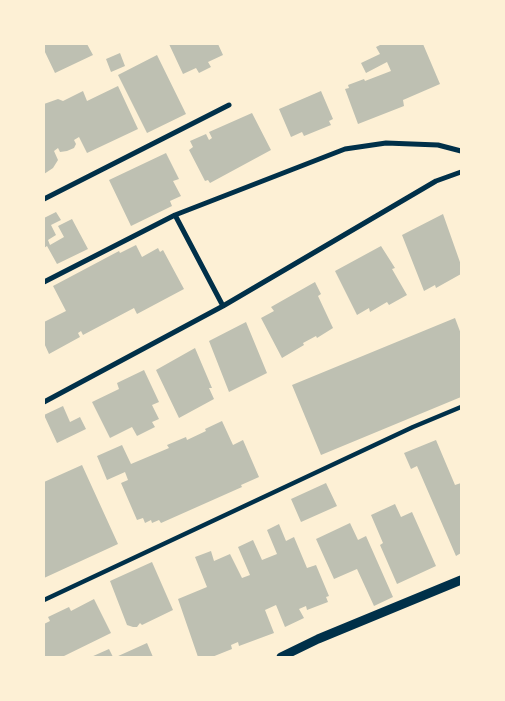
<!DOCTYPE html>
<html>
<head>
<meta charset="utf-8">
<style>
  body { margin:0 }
  #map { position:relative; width:505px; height:701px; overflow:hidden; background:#fdf0d5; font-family:"Source Sans 3",sans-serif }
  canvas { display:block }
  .frame { position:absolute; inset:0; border:45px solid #fdf0d5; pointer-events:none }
</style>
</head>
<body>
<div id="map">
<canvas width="505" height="701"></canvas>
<div class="frame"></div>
</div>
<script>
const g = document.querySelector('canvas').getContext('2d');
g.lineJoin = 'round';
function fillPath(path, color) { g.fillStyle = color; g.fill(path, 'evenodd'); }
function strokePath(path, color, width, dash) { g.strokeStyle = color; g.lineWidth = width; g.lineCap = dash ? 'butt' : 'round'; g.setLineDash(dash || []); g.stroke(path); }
fillPath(new Path2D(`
  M44 44H87L93 55 55 73 44 50Z
  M169 44H218L223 55 208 62 211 67 199 73 196 68 183 74Z
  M382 44H423L440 84 403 100 404 106 358 124 345 89 349 88 348 85 364 79 365 81 391 71 387 62 366 73 361 63 380 54 376 47Z
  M120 53 125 66 111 72 106 59Z
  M157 55 186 114 147 133 118 75Z
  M118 86 138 129 87 153 79 137 74 140 76 144 74 148 67 151 60 152 58 148 54 151 58 160 53 168 44 174V104L58 99 63 101 83 91 87 101Z
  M321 91 333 119 329 121 331 125 304 136 302 132 291 137 279 109Z
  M252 113 271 150 210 183 208 180 205 181 189 150 193 147 190 141 206 134 209 140 212 138 209 132Z
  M166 153 179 179 173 181 181 196 170 201 172 206 131 226 109 180Z
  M56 212 61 220 51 225 56 235 48 240 50 245 64 237 58 226 72 219 88 249 57 264 47 246 44 248V218Z
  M443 214 461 265V274L436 288 435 285 424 291 402 235Z
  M136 245 142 257 158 248 160 252 163 250 184 289 137 314 134 308 83 335 81 331 78 333 80 337 49 354 44 343V322L66 311 53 286 119 251 120 253Z
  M381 246 395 268 392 269 407 295 389 305 387 302 370 312 369 308 357 315 335 271Z
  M315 282 321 294 318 296 333 328 317 338 316 336 303 343 304 345 282 358 261 318 274 311 271 307Z
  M455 318 461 334V397L321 455 292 385Z
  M246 322 267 373 229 392 209 341Z
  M195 348 212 388H209L214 399 179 418 156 370Z
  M144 370 159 402 152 405 159 419 152 422 155 427 137 436 132 427 110 438 92 402 119 389 117 383Z
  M63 406 70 422 80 417 86 429 57 443 44 415Z
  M222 421 233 445 243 440 259 477 241 485 242 487 161 523 159 520 152 523 151 520 145 523 143 518 137 520 121 483 128 480 125 472 107 480 97 456 122 445 131 464 169 448 167 445 186 437 187 440 206 431 205 429Z
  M436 440 455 485 461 483V553L456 556 417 466 411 469 404 453Z
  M82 465 118 544 44 578V482Z
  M326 483 337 506 301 522 291 499Z
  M395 504 401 517 412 512 436 566 397 584 380 545 383 543 371 515Z
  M350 523 358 540 366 536 393 597 374 606 357 569 334 579 316 539Z
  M279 524 286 541 294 537 307 568 316 565 329 596 326 597 328 602 307 610 306 606 299 609 304 618 285 627 276 605 265 610 274 633 239 646 238 642 231 645 232 649 212 657H198L178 599 207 587 195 557 211 551 214 561 230 554 242 578 250 575 238 547 253 540 262 560 277 554 267 530Z
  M152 562 173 610 142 625 140 623 137 627H133L127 625 110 581Z
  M94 599 111 633 62 657H44V624L50 621 48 617 69 607 71 611Z
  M147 643 153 657H116Z
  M109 649 113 657H91Z`), '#bec0b2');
strokePath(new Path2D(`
  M44 600 413 427 461 407`), '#003049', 4.5);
strokePath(new Path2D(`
  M44 199 229 105
  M175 215 223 306
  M44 282 175 215 345 149 386 143 438 145 461 151
  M44 402 223 306 436 181 461 172`), '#003049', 5);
strokePath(new Path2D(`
  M281 657 318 639 461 580`), '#003049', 9);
</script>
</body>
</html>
